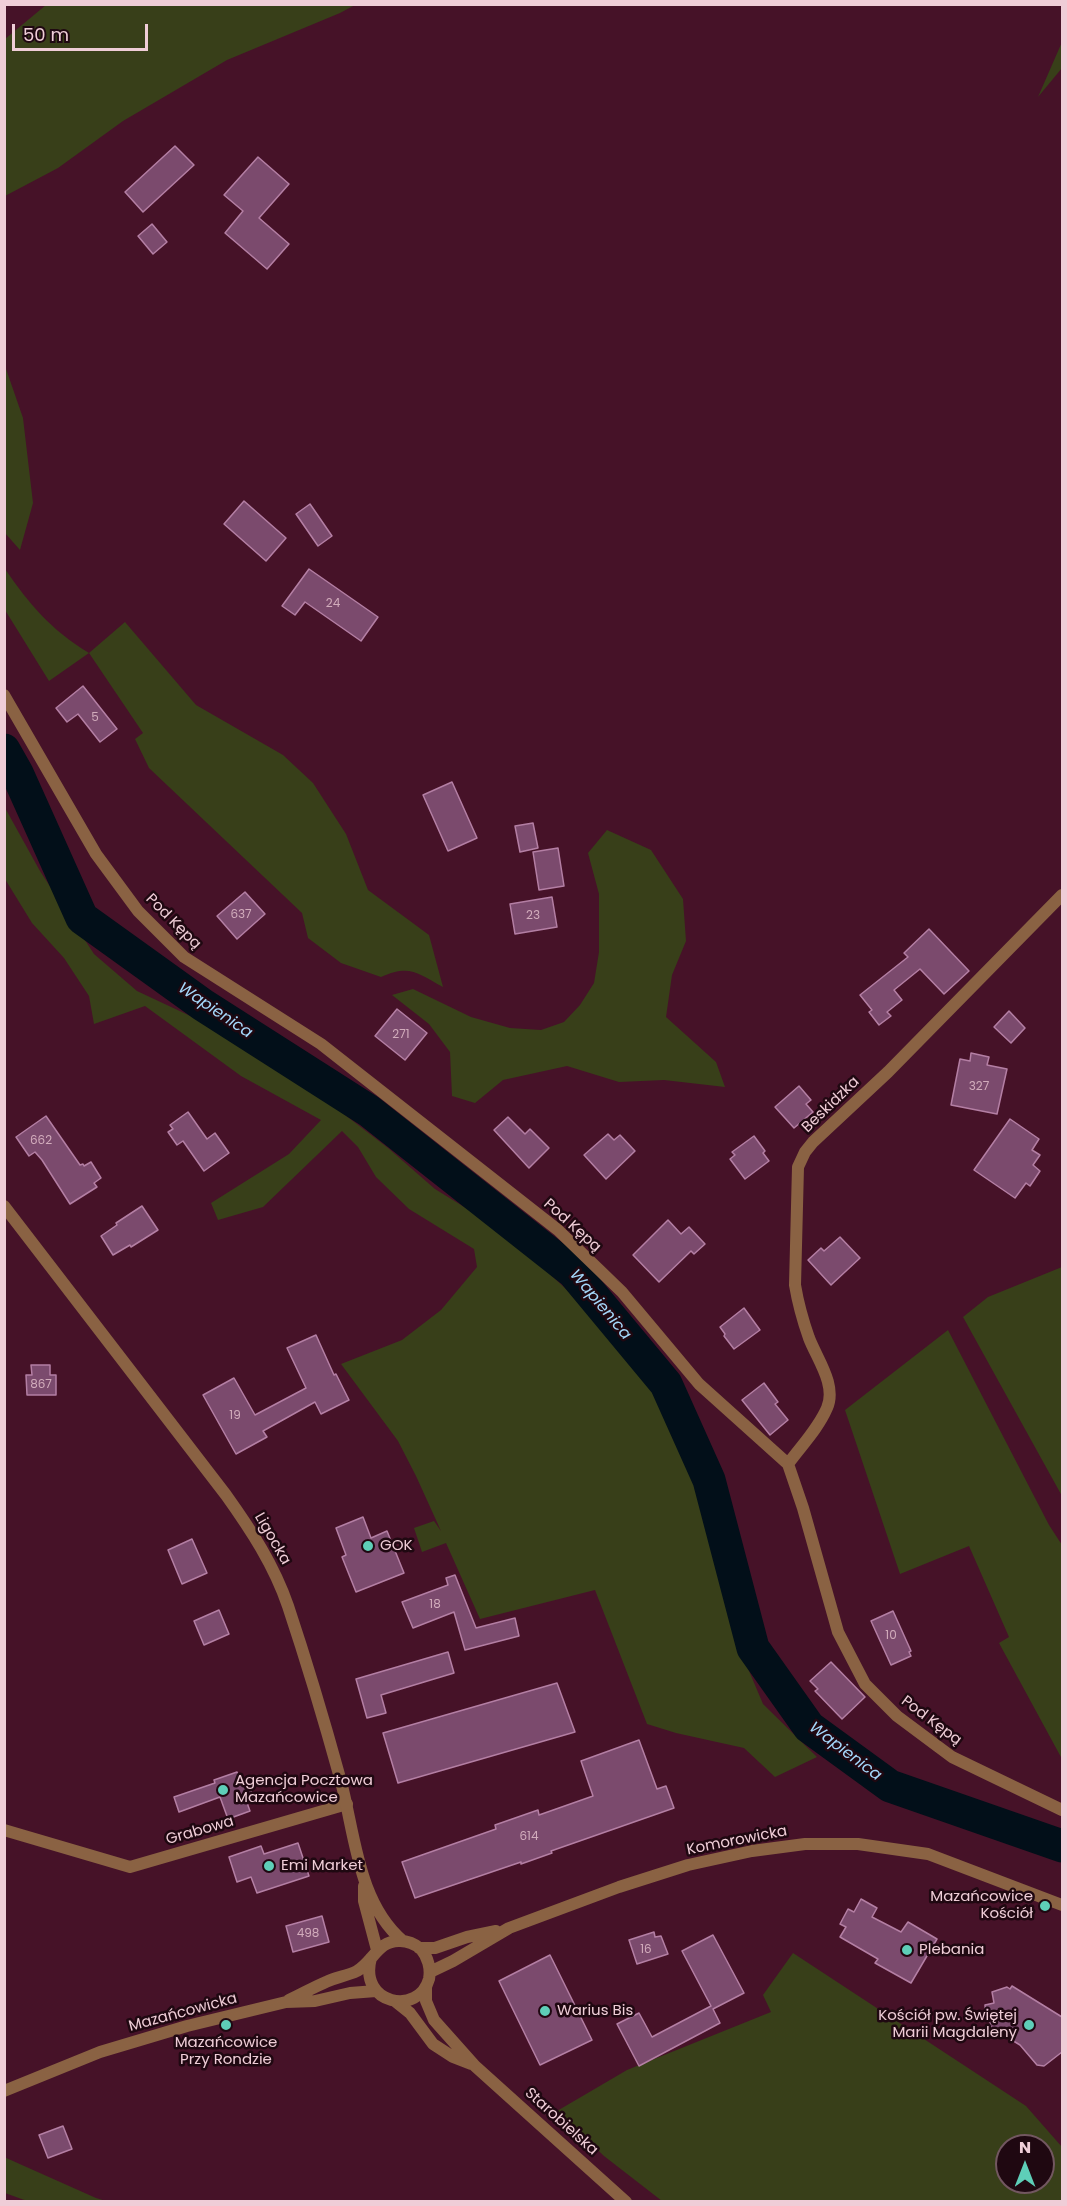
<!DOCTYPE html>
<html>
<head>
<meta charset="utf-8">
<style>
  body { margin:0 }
  #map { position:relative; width:1067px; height:2206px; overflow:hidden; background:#461228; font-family:Poppins,sans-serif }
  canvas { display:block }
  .frame { position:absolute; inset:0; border:6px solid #efcdd7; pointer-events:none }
  .north { position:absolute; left:995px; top:2134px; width:60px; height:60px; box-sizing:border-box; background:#1f0811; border:2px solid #725760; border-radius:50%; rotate:0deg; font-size:16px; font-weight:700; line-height:24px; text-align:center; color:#efcdd7 }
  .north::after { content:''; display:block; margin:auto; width:21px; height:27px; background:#5eceb8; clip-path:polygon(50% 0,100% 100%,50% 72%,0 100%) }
  .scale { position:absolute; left:12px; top:24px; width:136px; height:27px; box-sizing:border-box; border:3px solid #efcdd7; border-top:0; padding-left:8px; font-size:18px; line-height:21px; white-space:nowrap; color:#efcdd7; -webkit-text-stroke:4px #1f0811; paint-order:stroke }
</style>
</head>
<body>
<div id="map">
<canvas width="1067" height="2206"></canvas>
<div class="frame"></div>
<div class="north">N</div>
<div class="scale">50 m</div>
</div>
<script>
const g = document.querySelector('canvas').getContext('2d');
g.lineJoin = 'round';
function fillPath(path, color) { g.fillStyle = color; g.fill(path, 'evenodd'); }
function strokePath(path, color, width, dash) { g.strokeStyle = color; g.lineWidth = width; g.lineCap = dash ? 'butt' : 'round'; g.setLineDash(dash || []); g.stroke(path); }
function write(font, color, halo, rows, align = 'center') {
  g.font = font + ' Poppins,sans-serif'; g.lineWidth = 5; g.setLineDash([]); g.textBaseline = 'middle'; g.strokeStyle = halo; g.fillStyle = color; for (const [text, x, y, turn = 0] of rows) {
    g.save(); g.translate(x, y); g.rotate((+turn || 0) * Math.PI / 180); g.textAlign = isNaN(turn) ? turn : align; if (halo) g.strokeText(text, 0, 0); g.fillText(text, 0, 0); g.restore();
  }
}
fillPath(new Path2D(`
  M46 5V4L355 5 340 13 227 60 123 121 58 168 5 196V39Z
  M1062 42V68L1038 97Z
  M5 366 23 418 33 503 20 550 5 533Z
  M5 569C30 605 50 629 89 653L125 622 196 705 283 755 313 783 346 834 368 890 429 935 443 987C417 973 410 964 381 977L341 963 308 938 302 913 149 768 135 739 143 733 89 653 49 681 5 610Z
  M4 806 40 871 94 954 137 991 201 1021 327 1101 388 1148 435 1189 503 1231 566 1289 639 1367 686 1453 716 1539 736 1640 763 1704 817 1757 775 1777 744 1748 676 1733 647 1724 595 1590 480 1619 446 1543 422 1552 414 1528 434 1521 441 1531 416 1476 398 1441 341 1364 402 1340 441 1310 477 1267 474 1249 409 1209 376 1177 358 1147 342 1131 263 1207 218 1220 211 1203 289 1154 321 1120 241 1076 145 1006 94 1024 89 996 64 958 32 923 5 879Z
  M607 830 651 850 683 899 686 941 672 975 666 1017 716 1062 725 1087 664 1080 619 1082 567 1066 503 1080 475 1103 452 1096 450 1052 429 1024 392 995 413 989 471 1017 510 1028 541 1030 564 1022 580 1005 594 983 599 952V894L588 853Z
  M1062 1267V1496L963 1317 988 1297Z
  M948 1330 1049 1525 1062 1545V1759L999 1643 1009 1637 969 1546 900 1574 845 1410Z
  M793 1953 1026 2106 1062 2147V2201H662L604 2156 557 2111 627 2070 771 2012 763 1995ZM1007 2146H1043V2182H1007Z
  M4 2157 96 2198 106 2201H27L5 2193Z`), '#383f19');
strokePath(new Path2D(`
  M4 750 17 773 82 918 203 1005 369 1111 573 1272 666 1384 709 1480 753 1648 809 1727 890 1786 1062 1846`), '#020f19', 33);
const building = new Path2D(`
  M175 146 194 165 143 212 125 192Z
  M258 157 289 184 259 218 289 244 267 269 225 233 243 211 224 195Z
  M152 224 167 242 153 254 138 236Z
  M244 501 286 538 266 561 224 524Z
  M310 504 332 536 318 546 296 514Z
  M309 569 378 617 361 641 305 602 295 615 282 606Z
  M83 686 117 729 100 742 78 714 67 722 56 708Z
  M452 782 477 838 448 851 423 795Z
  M533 823 538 848 520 852 515 826Z
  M558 848 564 886 539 890 533 852Z
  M245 892 265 914 237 939 217 916Z
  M552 897 557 927 515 934 510 904Z
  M929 929 969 971 944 994 920 969 894 990 902 1000 887 1012 891 1016 879 1025 869 1012 872 1010 860 995 908 957 904 953Z
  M397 1009 427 1033 405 1060 375 1036Z
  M1009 1011 1025 1028 1011 1043 994 1027Z
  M971 1053 989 1057 987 1065 1007 1069 997 1114 951 1105 960 1059 970 1061Z
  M799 1086 811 1100 806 1104 813 1112 794 1128 775 1107Z
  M188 1112 207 1139 215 1133 229 1153 204 1171 183 1141 177 1145 168 1132 173 1129 170 1125Z
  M46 1116 80 1165 83 1164 84 1166 91 1162 101 1178 94 1183 97 1187 70 1204 42 1160 35 1152 29 1156 16 1137Z
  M508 1117 525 1134 530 1129 549 1148 529 1168 494 1130Z
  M1010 1119 1039 1139 1032 1150 1040 1155 1033 1165 1040 1171 1030 1186 1026 1183 1015 1198 974 1170Z
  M608 1134 614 1140 620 1135 635 1151 606 1179 584 1155Z
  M754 1136 765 1151 763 1153 769 1161 745 1179 730 1159 735 1155 732 1152Z
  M142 1206 158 1230 131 1247 130 1245 113 1255 101 1236 117 1225 116 1223Z
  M668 1220 681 1234 689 1227 705 1244 694 1254 691 1251 659 1282 633 1255Z
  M840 1237 860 1258 831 1285 808 1260 821 1248 824 1251Z
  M744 1308 760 1330 734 1349 724 1336 725 1334 720 1327Z
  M316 1335 334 1375 336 1374 349 1400 321 1414 315 1402 263 1431 267 1437 236 1454 203 1395 234 1378 255 1415 306 1388 287 1348Z
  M31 1365H50V1375H56V1395H27L26 1375H32Z
  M764 1383 778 1402 775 1404 788 1420 770 1435 742 1400Z
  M363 1517 371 1538 387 1531 404 1573 356 1592 342 1557 346 1555 336 1528Z
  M192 1539 207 1573 182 1584 168 1550Z
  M455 1575 476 1628 515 1618 519 1636 465 1650 454 1612 413 1628 402 1602 448 1585 446 1578Z
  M219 1610 229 1634 204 1645 194 1621Z
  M893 1611 911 1651 909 1652 911 1656 891 1665 871 1621Z
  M448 1652 454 1673 381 1695 386 1713 367 1718 356 1679Z
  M831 1662 865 1697 842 1719 815 1691 818 1689 810 1681Z
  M557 1683 575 1732 398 1783 383 1733Z
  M639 1740 657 1789 666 1786 674 1808 551 1851 552 1853 521 1864V1862L415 1898 402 1862 496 1829 495 1825 538 1810 539 1815 593 1796 581 1761Z
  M237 1772 241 1783 248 1781 253 1797 246 1800 250 1811 228 1819 220 1797 179 1812 174 1797 215 1783 214 1780Z
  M298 1843 309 1876 257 1893 251 1877 237 1882 229 1857 261 1846 264 1854Z
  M861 1899 877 1908 872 1917 901 1932 908 1922 937 1939 911 1983 875 1963 878 1959 840 1937 846 1927 840 1924 848 1909 854 1912Z
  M322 1916 329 1942 293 1952 286 1926Z
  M654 1932 655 1937 661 1936 668 1954 637 1964 629 1940Z
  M713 1935 744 1993 713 2009 720 2023 639 2066 617 2024 639 2013 652 2037 711 2006 682 1951Z
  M550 1955 592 2040 540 2065 499 1981Z
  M1012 1986 1062 2017V2052L1044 2066 1037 2065 1020 2045 989 2026 991 2023 986 2019 985 2005 994 2003 992 1992 1007 1987 1010 1989Z
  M63 2126 72 2149 48 2158 39 2135Z`);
fillPath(building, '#7b4a6d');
strokePath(building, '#b47fa4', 1.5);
strokePath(new Path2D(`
  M4 695 96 854 138 911 184 957 321 1044 558 1230 622 1292 699 1384 788 1464 803 1508 838 1632 865 1684 897 1716 952 1757 1062 1810
  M788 1464C801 1446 818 1429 827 1408 837 1385 817 1359 809 1338 803 1321 798 1303 795 1285L798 1167 805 1152 813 1142 888 1072 1062 895
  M4 1830 130 1867 347 1804`), '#8a6243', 12);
strokePath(new Path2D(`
  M4 1206 226 1495C251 1530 274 1565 288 1606 307 1663 324 1720 340 1778 355 1832 357 1902 403 1941
  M364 1886V1901L377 1950
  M419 1948H435L467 1937 496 1931
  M430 1972 453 1961 509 1928 619 1887 688 1865 752 1851 805 1844H858L928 1854 1062 1905
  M426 1986V2001L434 2020 475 2066 626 2202
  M289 2000C302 1994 314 1987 326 1982 336 1977 347 1976 357 1971 373 1962 378 1940 400 1941 408 1941 415 1944 421 1949 428 1957 431 1969 429 1979 419 2016 358 2005 371 1958
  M395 2001 410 2013 433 2044 453 2057 471 2064
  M4 2091 100 2052 187 2026 286 2002 315 2001 350 1993 376 1991`), '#8a6243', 12);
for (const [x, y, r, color] of [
  [368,1546,6,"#5eceb8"],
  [223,1790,6,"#5eceb8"],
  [269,1866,6,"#5eceb8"],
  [1045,1906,6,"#5eceb8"],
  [907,1950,6,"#5eceb8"],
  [545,2011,6,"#5eceb8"],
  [226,2025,6,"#5eceb8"],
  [1029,2025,6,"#5eceb8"]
]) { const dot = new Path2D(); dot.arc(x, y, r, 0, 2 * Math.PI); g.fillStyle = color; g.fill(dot); strokePath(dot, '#1f0811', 2); }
write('12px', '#d2acbc', null, [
  ["24",333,604],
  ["5",95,718],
  ["637",241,915],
  ["23",533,916],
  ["271",401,1035],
  ["327",979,1087],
  ["662",41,1141],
  ["867",41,1385],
  ["19",235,1416],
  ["18",435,1605],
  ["10",891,1636],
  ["614",529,1837],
  ["498",308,1934],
  ["16",646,1950]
]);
write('15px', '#efcdd7', '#1f0811', [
  ["Pod Kępą",173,922,45],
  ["Beskidzka",831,1105,-44],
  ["Pod Kępą",572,1226,42],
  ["Ligocka",272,1539,60],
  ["Pod Kępą",931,1721,37],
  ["Grabowa",200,1831,-16],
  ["Komorowicka",737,1841,-11],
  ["Mazańcowicka",183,2013,-15],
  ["Starobielska",561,2122,42]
]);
write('15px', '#efcdd7', '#1f0811', [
  ["GOK",380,1546],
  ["Agencja Pocztowa",235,1781],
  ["Mazańcowice",235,1798],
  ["Emi Market",281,1866],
  ["Mazańcowice",1033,1897,"right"],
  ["Kościół",1033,1914,"right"],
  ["Plebania",919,1950],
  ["Warius Bis",557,2011],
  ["Kościół pw. Świętej",1017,2016,"right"],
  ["Marii Magdaleny",1017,2033,"right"],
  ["Mazańcowice",226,2043,"center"],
  ["Przy Rondzie",226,2060,"center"]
], 'left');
write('italic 16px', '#a4d7fa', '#1f0811', [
  ["Wapienica",215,1011,34],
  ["Wapienica",600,1305,50],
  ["Wapienica",845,1752,37]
]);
</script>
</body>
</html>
